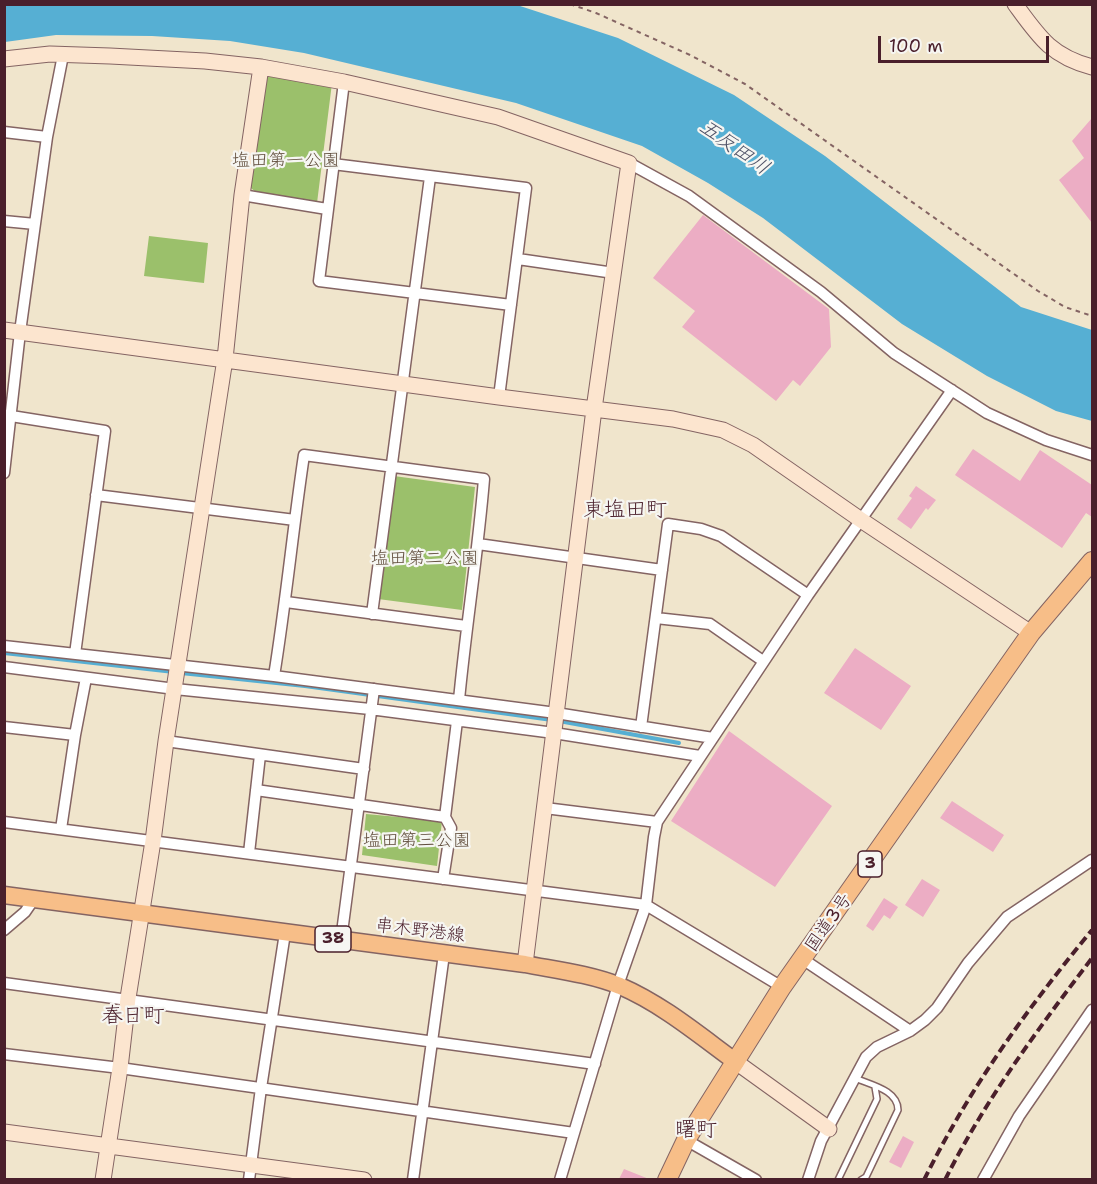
<!DOCTYPE html>
<html>
<head>
<meta charset="utf-8">
<style>
  body { margin:0 }
  #map { position:relative; width:1097px; height:1184px; overflow:hidden; background:#f0e5cc; font-family:"Shantell Sans",sans-serif }
  canvas { display:block }
  .frame { position:absolute; inset:0; border:6px solid #4a1f2b; pointer-events:none }
  .scale { position:absolute; left:878px; top:36px; width:171px; height:27px; box-sizing:border-box; border:3px solid #4a1f2b; border-top:0; padding-left:8px; font-size:18px; line-height:21px; white-space:nowrap; color:#4a1f2b; -webkit-text-stroke:4px #f6f6f2; paint-order:stroke }
</style>
</head>
<body>
<div id="map">
<canvas width="1097" height="1184"></canvas>
<div class="frame"></div>
<div class="scale">100 m</div>
</div>
<script>
const g = document.querySelector('canvas').getContext('2d');
g.lineJoin = 'round';
function fillPath(path, color) { g.fillStyle = color; g.fill(path, 'evenodd'); }
function strokePath(path, color, width, dash) { g.strokeStyle = color; g.lineWidth = width; g.lineCap = dash ? 'butt' : 'round'; g.setLineDash(dash || []); g.stroke(path); }
function write(font, color, halo, rows, align = 'center') {
  g.font = font + ' "Shantell Sans","Klee One",sans-serif'; g.lineWidth = 4.5; g.setLineDash([]); g.textBaseline = 'middle'; g.strokeStyle = halo; g.fillStyle = color; for (const [text, x, y, turn = 0] of rows) {
    g.save(); g.translate(x, y); g.rotate((+turn || 0) * Math.PI / 180); g.textAlign = isNaN(turn) ? turn : align; if (halo) g.strokeText(text, 0, 0); g.fillText(text, 0, 0); g.restore();
  }
}
fillPath(new Path2D(`
  M264 71 332 83 317 203 257 193 246 184Z
  M149 236 208 243 204 283 144 276Z
  M394 476 475 487 462 610 378 599Z
  M366 814 442 821 437 866 362 855Z`), '#9bc06b');
fillPath(new Path2D(`
  M4 5H517L618 38 734 95 825 156 1021 307 1092 330V421L1056 411 987 376 902 324 763 218 708 183 642 146 516 103 304 53 230 41 152 36 56 35 5 42Z`), '#56afd3');
strokePath(new Path2D(`
  M4 653 174 672
  M181 673 305 686 552 720
  M559 721 679 743`), '#56afd3', 4);
fillPath(new Path2D(`
  M1092 118V223L1059 180 1084 158 1072 141Z
  M703 215 829 309 831 347 800 386 793 380 776 401 682 327 695 311 653 278Z
  M973 449 1020 481 1040 450 1092 485V517L1086 513 1062 548 955 475Z
  M916 486 936 500 928 510 926 508 911 529 897 519 912 498 909 496Z
  M855 648 911 686 881 730 824 693Z
  M729 731 832 806 775 887 671 821Z
  M952 801 1004 835 993 852 940 818Z
  M922 879 940 890 923 917 905 905Z
  M884 898 898 907 890 919 884 915 873 931 866 926Z
  M903 1136 914 1142 901 1168 889 1162Z
  M624 1169 649 1179H619Z`), '#ecadc4');
const lane = new Path2D(`
  M855 1078C871 1085 898 1090 898 1110L866 1177 861 1180
  M838 1180 877 1099 875 1087`);
const street = new Path2D(`
  M344 82 319 281 511 305
  M4 132 47 137
  M629 163 689 196 821 292 894 353 987 413 1046 440 1092 455
  M333 164 526 188 499 397
  M242 195 327 209
  M4 221 35 224
  M518 259 614 273
  M5 415 105 431 75 654
  M4 473 20 332 47 137 63 55
  M96 495 295 520
  M478 544 662 570
  M286 602 466 626
  M372 614 430 177
  M656 618 710 624 763 661
  M4 646 274 676 556 713 713 738
  M4 667 175 689 370 709 554 733 700 756
  M274 676C286 602 293 528 304 455L484 479C478 553 466 626 459 700
  M4 727 75 735
  M641 727 668 524 701 529 721 536 808 595
  M166 741 364 769
  M256 790 445 817
  M545 808 657 822
  M4 822 646 905 782 987
  M61 829 75 735 86 678
  M249 853 260 755
  M443 879 451 828 445 817 457 721
  M4 930 25 912 34 899
  M341 940 374 689
  M804 960 910 1031
  M4 983 595 1064
  M4 1054 120 1068 574 1133
  M686 1140 756 1180
  M249 1180 261 1088 285 933
  M413 1180 444 954
  M560 1180 618 985 646 905 654 837 657 822 808 595 952 390
  M808 1180 821 1141 866 1057 877 1047 910 1031 925 1020 937 1008 968 963 1007 917 1092 860
  M983 1180 1019 1116 1092 1010`);
const secondary = new Path2D(`
  M1015 4C1039 37 1051 56 1092 67
  M4 59 50 54 110 56 205 61 261 67 344 82 498 117 629 163 594 409 525 964
  M4 330 499 397 673 419 723 430 753 445 861 520 1031 633
  M736 1062 829 1129
  M4 1132 364 1180
  M103 1180 120 1068 128 998 153 841 166 741 225 359 242 195 261 67`);
const primary = new Path2D(`
  M4 895 525 964C556 970 590 974 620 986 662 1004 699 1035 736 1062`);
const highway = new Path2D(`
  M667 1180 686 1140 782 987 1031 633 1092 561`);
strokePath(lane, '#846463', 8);
strokePath(street, '#846463', 13);
strokePath(secondary, '#846463', 17);
strokePath(primary, '#846463', 19);
strokePath(highway, '#846463', 20);
strokePath(new Path2D(`
  M570 4 596 13 690 55 745 84 1038 291 1065 307 1092 316`), '#846463', 2, [4.5, 4.5]);
strokePath(lane, '#fff', 5);
strokePath(street, '#fff', 10);
strokePath(secondary, '#fce5cf', 15);
strokePath(primary, '#f7be88', 16);
strokePath(highway, '#f7be88', 18);
strokePath(new Path2D(`
  M924 1180C970 1087 1027 1009 1092 930
  M945 1180C985 1100 1038 1029 1092 958`), '#4a1f2b', 4, [9, 4.5]);
for (const [x, y, w] of [
  [870,864,24],
  [333,939,36]
]) { const box = new Path2D(); box.roundRect(x - w / 2, y - 13, w, 26, 4.5); g.fillStyle = '#f6f6f2'; g.fill(box); strokePath(box, '#4a1f2b', 1.5); }
write('bold 16px', '#4a1f2b', null, [
  ["3",870,864],
  ["38",333,939]
]);
write('18px', '#624f3e', '#f6f6f2', [
  ["塩田第一公園",286,161],
  ["塩田第二公園",425,559],
  ["塩田第三公園",417,841]
]);
write('18px', '#4a1f2b', '#f6f6f2', [
  ["国道3号",829,923,-55],
  ["串木野港線",420,931,7]
]);
write('italic 20px', '#4e5166', '#f6f6f2', [
  ["五反田川",734,148,35]
]);
write('21px', '#4a1f2b', '#f6f6f2', [
  ["東塩田町",625,511],
  ["春日町",133,1017],
  ["曙町",696,1131]
]);
</script>
</body>
</html>
